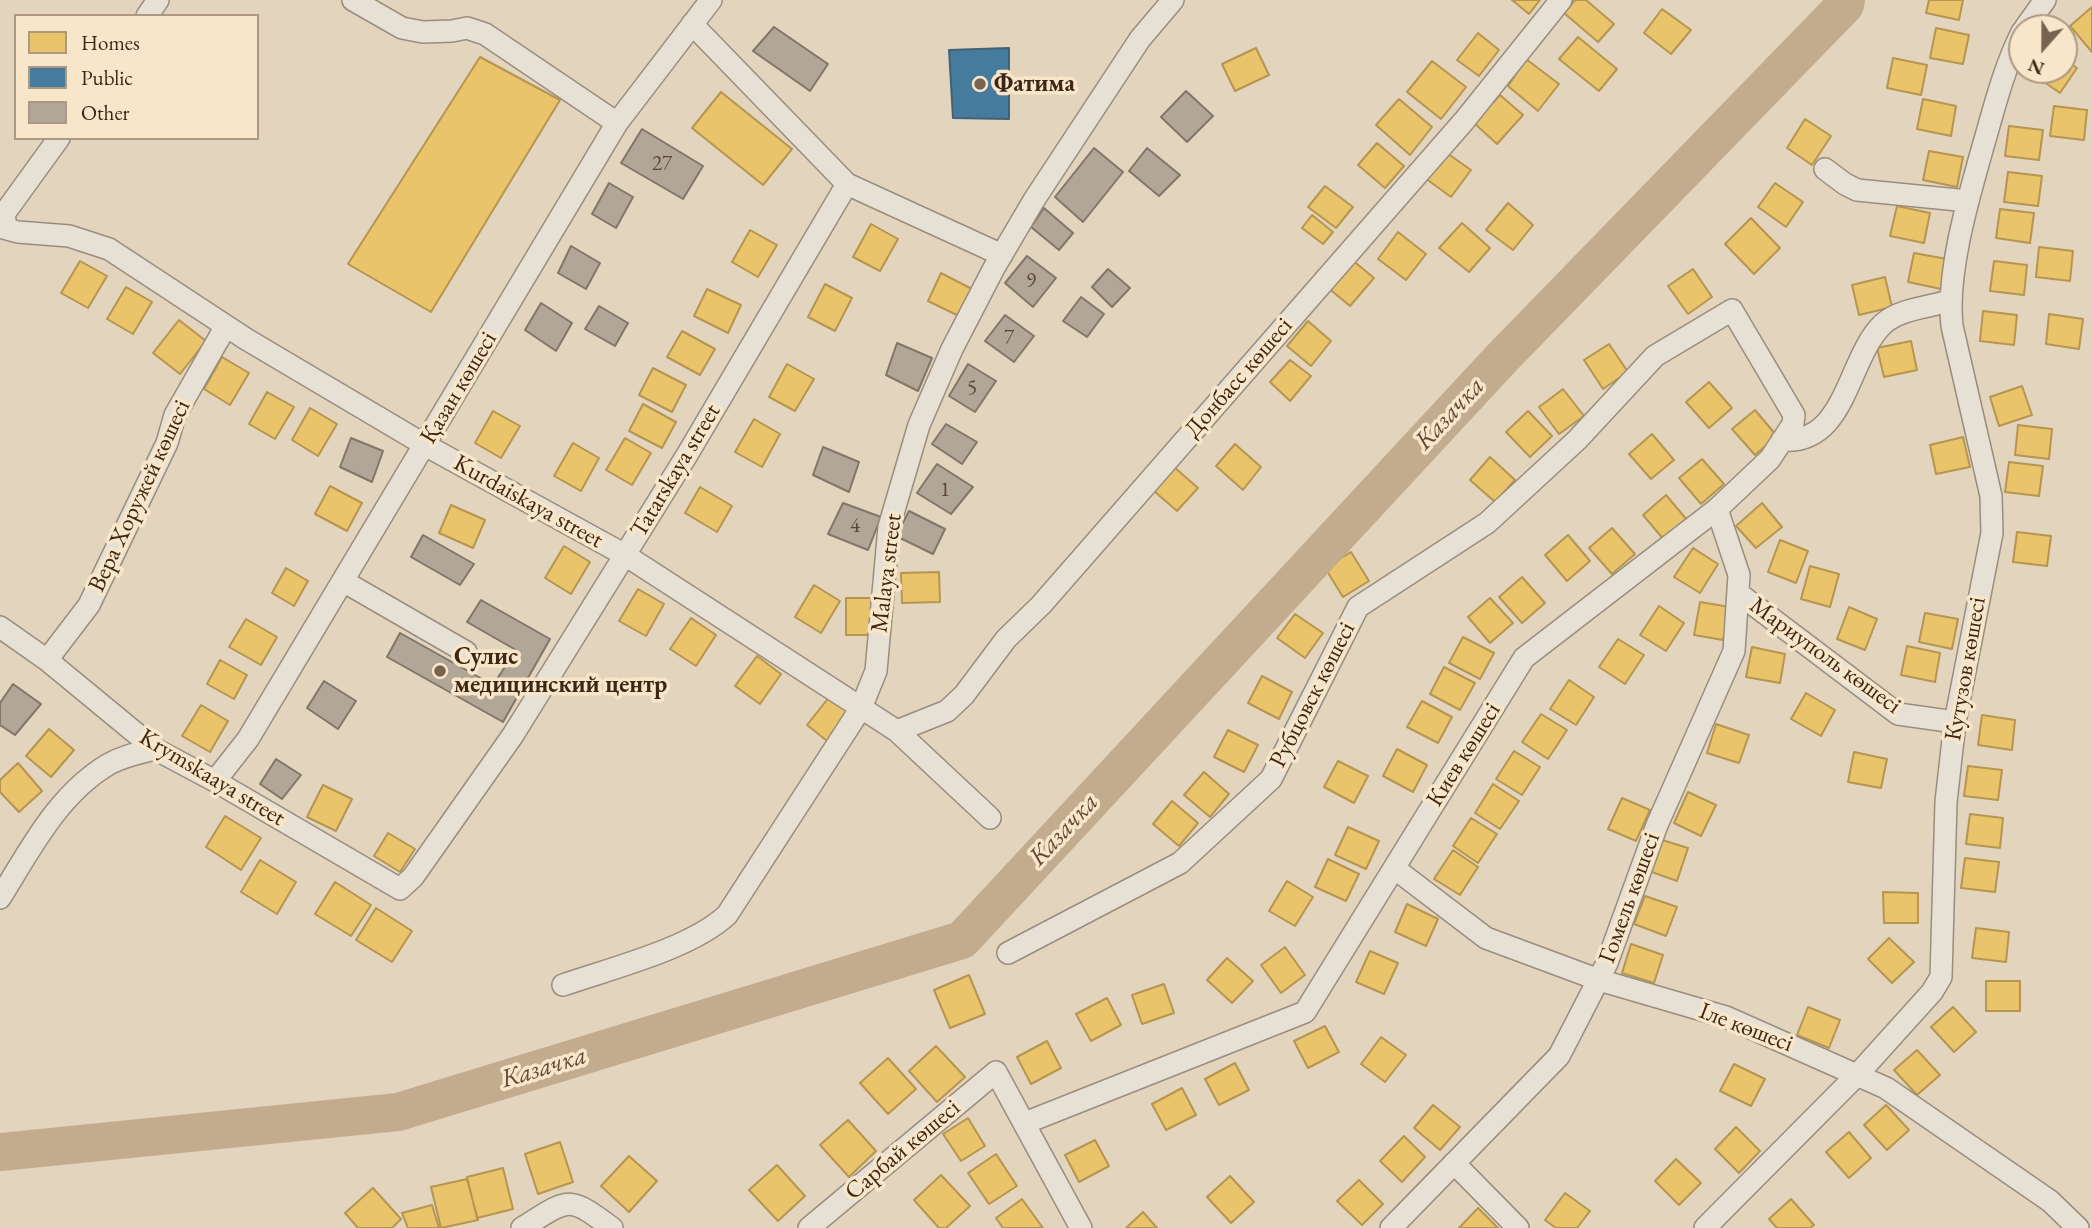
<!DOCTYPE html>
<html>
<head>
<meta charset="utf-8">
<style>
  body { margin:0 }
  #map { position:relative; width:2092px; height:1228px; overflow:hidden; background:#e3d4bd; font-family:"EB Garamond",serif }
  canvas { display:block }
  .legend { position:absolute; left:14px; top:14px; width:245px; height:126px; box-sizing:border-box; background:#f7e6ca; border:2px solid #ad9982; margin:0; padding:9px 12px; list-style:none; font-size:21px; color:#3e2616 }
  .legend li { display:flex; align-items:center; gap:14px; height:35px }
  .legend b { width:35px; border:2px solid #ad9982 }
  .north { position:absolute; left:2008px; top:14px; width:70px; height:70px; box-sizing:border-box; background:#f7e6ca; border:2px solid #ad9982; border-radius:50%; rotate:201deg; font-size:19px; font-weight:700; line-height:28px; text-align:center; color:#3e2616 }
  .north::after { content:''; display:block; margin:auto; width:24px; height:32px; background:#786350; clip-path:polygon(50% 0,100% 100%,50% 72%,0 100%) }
</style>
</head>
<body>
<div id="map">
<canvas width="2092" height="1228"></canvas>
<ul class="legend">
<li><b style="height:19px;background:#e9c46a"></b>Homes</li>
<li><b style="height:19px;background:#457b9d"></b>Public</li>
<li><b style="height:19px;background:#b2a696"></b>Other</li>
</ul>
<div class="north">N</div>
</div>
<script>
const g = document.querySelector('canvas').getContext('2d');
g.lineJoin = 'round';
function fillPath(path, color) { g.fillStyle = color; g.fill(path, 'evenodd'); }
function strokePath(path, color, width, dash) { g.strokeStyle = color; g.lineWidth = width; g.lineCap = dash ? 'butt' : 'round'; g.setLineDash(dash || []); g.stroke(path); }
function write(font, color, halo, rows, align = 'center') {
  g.font = font + ' "EB Garamond",serif'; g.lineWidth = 7; g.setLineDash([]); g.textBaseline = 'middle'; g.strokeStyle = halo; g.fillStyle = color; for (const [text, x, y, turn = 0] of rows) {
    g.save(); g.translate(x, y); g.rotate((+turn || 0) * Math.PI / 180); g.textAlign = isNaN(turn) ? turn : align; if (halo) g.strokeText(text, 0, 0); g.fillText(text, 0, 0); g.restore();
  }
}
const homes = new Path2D(`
  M1512 0H1540L1529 14Z
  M1575 0H1586L1614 24 1598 42 1564 13Z
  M1929 0H1963L1959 20 1926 13Z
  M2092 7V52L2070 26Z
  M1662 9 1691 30 1671 54 1644 33Z
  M1936 28 1969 35 1963 64 1930 58Z
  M1478 33 1499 50 1479 76 1457 60Z
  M1578 37 1617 69 1599 91 1559 59Z
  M1256 48 1269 75 1235 91 1222 64Z
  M480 57 560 100 431 312 348 264Z
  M1893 58 1927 65 1921 95 1887 88Z
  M1526 59 1559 84 1538 111 1508 86Z
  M2064 59 2077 68 2060 93 2031 73 2034 70H2064Z
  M1432 61 1466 87 1441 119 1407 92Z
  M721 92 792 149 763 185 692 128Z
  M1500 95 1523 115 1497 144 1474 123Z
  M1399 99 1432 127 1410 155 1376 125Z
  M1923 99 1956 106 1951 136 1917 129Z
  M2054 106 2087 110 2084 140 2050 136Z
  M1805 119 1831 136 1812 165 1787 148Z
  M2009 126 2043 130 2039 160 2005 156Z
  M1377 143 1404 166 1385 188 1358 165Z
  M1444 151 1471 170 1451 197 1425 178Z
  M1929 151 1963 157 1957 187 1923 180Z
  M2008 172 2042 176 2038 206 2004 202Z
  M1775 183 1803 202 1786 227 1758 207Z
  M1325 186 1353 207 1336 228 1308 207Z
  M1508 203 1533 225 1513 250 1486 230Z
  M1897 206 1930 213 1924 243 1890 236Z
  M2000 209 2034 213 2030 243 1996 238Z
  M1312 215 1333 232 1323 244 1302 228Z
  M1751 218 1780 248 1754 274 1725 244Z
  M1462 223 1490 248 1469 272 1439 248Z
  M871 224 898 239 880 271 853 257Z
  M750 230 777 245 758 277 732 262Z
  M1398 232 1426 254 1406 280 1378 259Z
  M2039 247 2073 251 2070 281 2036 277Z
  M1914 253 1947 259 1941 289 1908 282Z
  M1351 259 1374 278 1350 306 1327 287Z
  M80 261 107 276 88 308 61 293Z
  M1994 261 2027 265 2024 295 1990 291Z
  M1693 269 1712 297 1688 314 1668 286Z
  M941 273 974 290 961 317 928 301Z
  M1885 277 1892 307 1859 315 1852 285Z
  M825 284 852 298 835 331 808 317Z
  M126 287 152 302 133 334 107 319Z
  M707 289 741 305 728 333 694 316Z
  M1983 311 2017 315 2014 345 1980 341Z
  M2049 314 2083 319 2079 349 2046 344Z
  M179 320 206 341 180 374 153 353Z
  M1308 321 1331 341 1311 366 1287 346Z
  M682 331 715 349 700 375 667 357Z
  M1911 341 1917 370 1884 377 1877 348Z
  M1609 344 1628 372 1603 389 1584 360Z
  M222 357 249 373 230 405 204 389Z
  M1290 360 1311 376 1290 401 1270 382Z
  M787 364 814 379 795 411 769 397Z
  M653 368 686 385 672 412 639 395Z
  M1709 382 1732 408 1709 428 1686 402Z
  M2022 386 2032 415 1999 426 1990 397Z
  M1563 389 1584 416 1559 434 1539 407Z
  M267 392 294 407 275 439 249 424Z
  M643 404 676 422 662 448 629 431Z
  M310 408 337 424 318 456 292 440Z
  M1755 410 1777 436 1755 455 1732 429Z
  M493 411 520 426 501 458 475 443Z
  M1528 411 1552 436 1530 457 1506 432Z
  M754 419 780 434 762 467 735 452Z
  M2018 425 2052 429 2049 459 2015 455Z
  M1652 434 1674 460 1651 479 1629 454Z
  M1963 437 1970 467 1936 474 1930 445Z
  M625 438 651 453 632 485 606 470Z
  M573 443 599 458 581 491 554 476Z
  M1235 444 1261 467 1243 490 1216 466Z
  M1490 457 1515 480 1495 502 1470 480Z
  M1702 459 1724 484 1701 504 1679 478Z
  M2009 462 2043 466 2039 496 2005 492Z
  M1174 467 1198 488 1177 511 1154 491Z
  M330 486 362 503 347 531 315 514Z
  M700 487 732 506 717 532 685 513Z
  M1666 495 1688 521 1665 541 1643 515Z
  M1762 503 1782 527 1756 548 1736 526Z
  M451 505 485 520 473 548 439 533Z
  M1612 528 1635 554 1612 574 1589 548Z
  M2017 532 2051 536 2047 566 2013 562Z
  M1568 535 1590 561 1567 581 1545 555Z
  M1780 540 1808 551 1796 583 1768 572Z
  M564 546 590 562 571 594 545 578Z
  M1693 548 1718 564 1700 593 1674 577Z
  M1351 552 1369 581 1343 597 1325 568Z
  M1810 566 1839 574 1830 607 1801 599Z
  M286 568 308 581 294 606 272 593Z
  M939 572 940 602 902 603 901 573Z
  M1522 577 1545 603 1522 623 1499 597Z
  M814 585 840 601 821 633 795 617Z
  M638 589 664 604 646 636 619 621Z
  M846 598H877L876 635H846Z
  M1490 598 1513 623 1490 643 1468 617Z
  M1700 602 1730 607 1723 640 1694 635Z
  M1659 606 1684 623 1666 651 1640 635Z
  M1849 607 1877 619 1865 650 1837 639Z
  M1925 613 1958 619 1952 649 1919 642Z
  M1295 614 1323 633 1305 658 1277 638Z
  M691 618 716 635 696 666 670 649Z
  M246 619 277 637 261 665 229 647Z
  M1463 637 1494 653 1480 679 1449 663Z
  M1618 639 1644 655 1625 684 1599 667Z
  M1907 646 1940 653 1935 682 1901 675Z
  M1752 647 1785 654 1780 683 1746 677Z
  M757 656 781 674 760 704 735 686Z
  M220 660 247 675 234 699 207 684Z
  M1444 667 1475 683 1460 710 1430 694Z
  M1262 676 1292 692 1279 719 1248 703Z
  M1569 680 1594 697 1576 725 1550 709Z
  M1806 693 1835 710 1821 736 1791 719Z
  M830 696 854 715 831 744 807 725Z
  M1422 701 1452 717 1438 743 1407 727Z
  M201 705 228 721 210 752 182 736Z
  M1541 714 1567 730 1548 759 1522 742Z
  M1982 715 2015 720 2012 750 1978 745Z
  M1716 724 1749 735 1739 763 1707 753Z
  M49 729 74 750 51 777 26 756Z
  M1228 730 1258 745 1244 772 1214 757Z
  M1397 749 1427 765 1413 792 1383 776Z
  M1514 751 1540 767 1522 795 1496 779Z
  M1854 752 1887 759 1881 788 1848 782Z
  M1338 761 1368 776 1354 803 1324 787Z
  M18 763 42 791 19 812 0 792V780Z
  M1968 766 2002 770 1998 800 1964 796Z
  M1204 772 1229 794 1210 817 1184 795Z
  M1493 784 1519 801 1500 829 1475 813Z
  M323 785 352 799 336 831 307 817Z
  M1688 792 1716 805 1701 836 1674 823Z
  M1622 798 1650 810 1636 841 1608 829Z
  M1172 801 1198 823 1179 846 1153 824Z
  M1970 814 2003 818 2000 848 1966 844Z
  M225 816 261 838 241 870 206 847Z
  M1471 818 1497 834 1478 863 1453 846Z
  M1348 827 1379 841 1366 869 1335 855Z
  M388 833 415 849 400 872 374 856Z
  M1659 839 1688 848 1677 881 1649 871Z
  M1453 850 1478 867 1460 895 1434 879Z
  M1965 858 1999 862 1995 892 1961 888Z
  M1328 859 1359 874 1346 901 1315 887Z
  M260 860 296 882 277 914 241 892Z
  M1287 881 1313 897 1295 926 1269 911Z
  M335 882 371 905 351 936 315 914Z
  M1883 892 1918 893V923H1884Z
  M1645 896 1677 907 1666 936 1634 924Z
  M1407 904 1438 919 1426 946 1395 932Z
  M376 908 412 931 392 962 356 940Z
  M1976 928 2009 932 2006 962 1972 958Z
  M1889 938 1914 962 1892 983 1868 959Z
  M1631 944 1663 955 1654 983 1622 973Z
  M1285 947 1305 975 1281 993 1261 965Z
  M1370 951 1398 963 1384 994 1356 982Z
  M1227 958 1253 981 1232 1003 1207 980Z
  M969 975 985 1014 950 1028 934 990Z
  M1986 981H2020V1011H1986Z
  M1164 984 1174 1013 1142 1024 1132 995Z
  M1107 998 1121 1025 1091 1041 1076 1014Z
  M1808 1007 1840 1020 1829 1048 1797 1035Z
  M1953 1007 1976 1032 1954 1052 1931 1027Z
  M1325 1026 1339 1052 1308 1068 1294 1041Z
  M1381 1037 1406 1055 1385 1082 1361 1064Z
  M1047 1041 1061 1068 1031 1084 1017 1057Z
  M936 1046 965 1077 937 1102 909 1071Z
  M1917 1050 1940 1075 1917 1095 1894 1070Z
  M888 1058 916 1089 888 1114 860 1083Z
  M1235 1063 1249 1090 1219 1105 1205 1079Z
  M1734 1064 1765 1079 1751 1106 1720 1091Z
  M1182 1088 1196 1115 1166 1130 1152 1104Z
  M1433 1105 1460 1127 1440 1150 1414 1128Z
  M1886 1105 1909 1130 1887 1150 1864 1125Z
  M968 1118 985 1146 961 1161 943 1134Z
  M848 1120 876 1151 849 1177 820 1145Z
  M1736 1127 1760 1151 1739 1173 1715 1149Z
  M1849 1132 1871 1158 1849 1178 1826 1152Z
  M1404 1136 1425 1157 1402 1182 1380 1161Z
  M1095 1140 1109 1166 1079 1182 1065 1155Z
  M560 1142 573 1182 538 1194 525 1154Z
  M996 1154 1017 1186 989 1204 968 1173Z
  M629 1156 657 1181 629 1212 601 1186Z
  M1676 1159 1701 1183 1679 1205 1655 1181Z
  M777 1165 805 1196 778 1221 749 1190Z
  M503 1168 513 1209 477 1218 467 1177Z
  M941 1175 970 1206 946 1228H939L914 1200Z
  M1230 1176 1254 1202 1231 1223 1207 1197Z
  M467 1179 478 1220 441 1228 431 1187Z
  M1359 1180 1383 1204 1362 1225 1337 1201Z
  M373 1188 401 1219 392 1228H358L345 1213Z
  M1565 1193 1590 1211 1577 1228H1556L1545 1220Z
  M1022 1199 1043 1228H1003L996 1218Z
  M1791 1199 1814 1225 1810 1228H1777L1769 1219Z
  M432 1205 439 1228H408L402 1213Z
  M1478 1208 1498 1228H1459Z
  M1143 1212 1157 1228H1126Z`);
fillPath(homes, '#e9c46a');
strokePath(homes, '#b69551', 2);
const public = new Path2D(`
  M1009 48V119L953 118 949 50Z`);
fillPath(public, '#457b9d');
strokePath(public, '#436274', 2);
strokePath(new Path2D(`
  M0 1152 398 1112 962 940 1500 360 1845 5 1846 0`), '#c3ac8e', 38);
const building = new Path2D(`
  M774 27 828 64 810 91 753 51Z
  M1186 91 1213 116 1187 142 1161 117Z
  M642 129 703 166 683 199 621 163Z
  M1094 148 1123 172 1083 222 1055 197Z
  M1147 148 1180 175 1159 196 1129 171Z
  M609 183 633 197 616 228 592 214Z
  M1044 208 1073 233 1059 250 1031 227Z
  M571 246 600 263 586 289 558 273Z
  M1027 256 1056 278 1033 307 1005 283Z
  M1108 269 1130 288 1112 307 1092 287Z
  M1081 297 1104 314 1087 337 1063 321Z
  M541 303 572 323 556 351 525 330Z
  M599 306 628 323 615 346 585 329Z
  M1005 315 1034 336 1014 362 985 341Z
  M897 343 932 358 918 391 886 375Z
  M968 364 996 381 975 412 949 396Z
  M946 424 977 442 962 464 932 444Z
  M351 438 383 451 372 482 340 467Z
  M823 447 859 462 849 492 813 475Z
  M937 464 973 487 951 514 917 493Z
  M843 503 881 517 868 550 828 534Z
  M909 511 945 529 933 554 896 536Z
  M423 535 474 564 460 585 411 557Z
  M481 600 550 639 503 722 387 657 400 633 493 685 516 650 467 622Z
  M324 681 356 701 338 729 307 708Z
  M13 684 41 704 15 735 0 725V703Z
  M276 759 301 775 282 799 260 784Z`);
fillPath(building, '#b2a696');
strokePath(building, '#817668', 2);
const minor = new Path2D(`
  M353 0 402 28 423 32 452 31 467 28 485 34 617 123
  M147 16 158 0
  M692 24 847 184 1002 255
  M2025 28 2045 0
  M1825 169 1845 184 1857 190 1968 201
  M0 227 18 232 69 236 109 249 246 339 425 445 625 555 897 731 990 818
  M6 227 4 214 59 138
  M1782 440C1847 445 1847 358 1883 324 1899 309 1929 307 1949 301
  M343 581 466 652
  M1738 593 1898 714 1955 722
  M0 627 47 660 155 749 215 781 400 889 413 877 513 735 687 455 847 184
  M47 660 89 605 167 443 175 415 226 326
  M897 731 947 711 964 695 1006 639 1041 605 1464 121 1561 0
  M215 781 248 739 617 123 711 0
  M1394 868 1486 938 1599 980 1726 1017 1886 1088 2050 1201 2078 1228
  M0 898C30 850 58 794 109 764 123 756 139 753 155 749
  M1008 953 1180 863 1271 779 1358 607 1487 523 1577 440 1655 356 1732 310 1794 415 1793 424 1770 459 1717 509 1524 658 1305 1012 1025 1123
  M563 985C612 968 690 949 727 915L861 708 876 671 889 527 919 425 952 349 994 268 1034 200 1140 39 1173 0
  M1454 1163 1518 1228
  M522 1228C569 1199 567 1194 612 1228
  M809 1228 996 1072 1081 1228
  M1391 1228 1559 1056 1607 963 1657 825 1734 651 1739 575 1717 509
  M1705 1228 1858 1074 1932 992 1941 977 1946 802 1955 722 1992 533 1991 496 1952 326C1946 272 1969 196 1984 143 1995 105 2004 68 2022 32`);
strokePath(minor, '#998d7e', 24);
strokePath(minor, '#e7e0d5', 21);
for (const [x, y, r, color] of [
  [980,84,7,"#786350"],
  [440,671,7,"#786350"]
]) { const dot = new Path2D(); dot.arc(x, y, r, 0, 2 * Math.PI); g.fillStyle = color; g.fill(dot); strokePath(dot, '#f7e6ca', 2.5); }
write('21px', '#5b4636', null, [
  ["27",662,164],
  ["9",1031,281],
  ["7",1009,338],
  ["5",972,388],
  ["1",945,490],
  ["4",855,526]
]);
write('bold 24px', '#3e2616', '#f7e6ca', [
  ["Фатима",994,84],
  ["Сулис",454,657],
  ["медицинский центр",454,685]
], 'left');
write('24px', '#3e2616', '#f7e6ca', [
  ["Донбасс көшесі",1239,378,-49],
  ["Қазан көшесі",459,388,-59],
  ["Tatarskaya street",676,471,-59],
  ["Вера Хоружей көшесі",140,496,-65],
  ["Kurdaiskaya street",528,502,29],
  ["Malaya street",887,573,-83],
  ["Мариуполь көшесі",1825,656,36],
  ["Кутузов көшесі",1966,669,-80],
  ["Рубцовск көшесі",1313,695,-63],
  ["Киев көшесі",1464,755,-58],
  ["Krymskaaya street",212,778,31],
  ["Гомель көшесі",1630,898,-70],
  ["Іле көшесі",1746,1028,21],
  ["Сарбай көшесі",903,1150,-40]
]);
write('italic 26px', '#624934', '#f7e6ca', [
  ["Казачка",1450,414,-47],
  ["Казачка",1064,830,-47],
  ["Казачка",544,1068,-17]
]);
</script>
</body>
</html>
